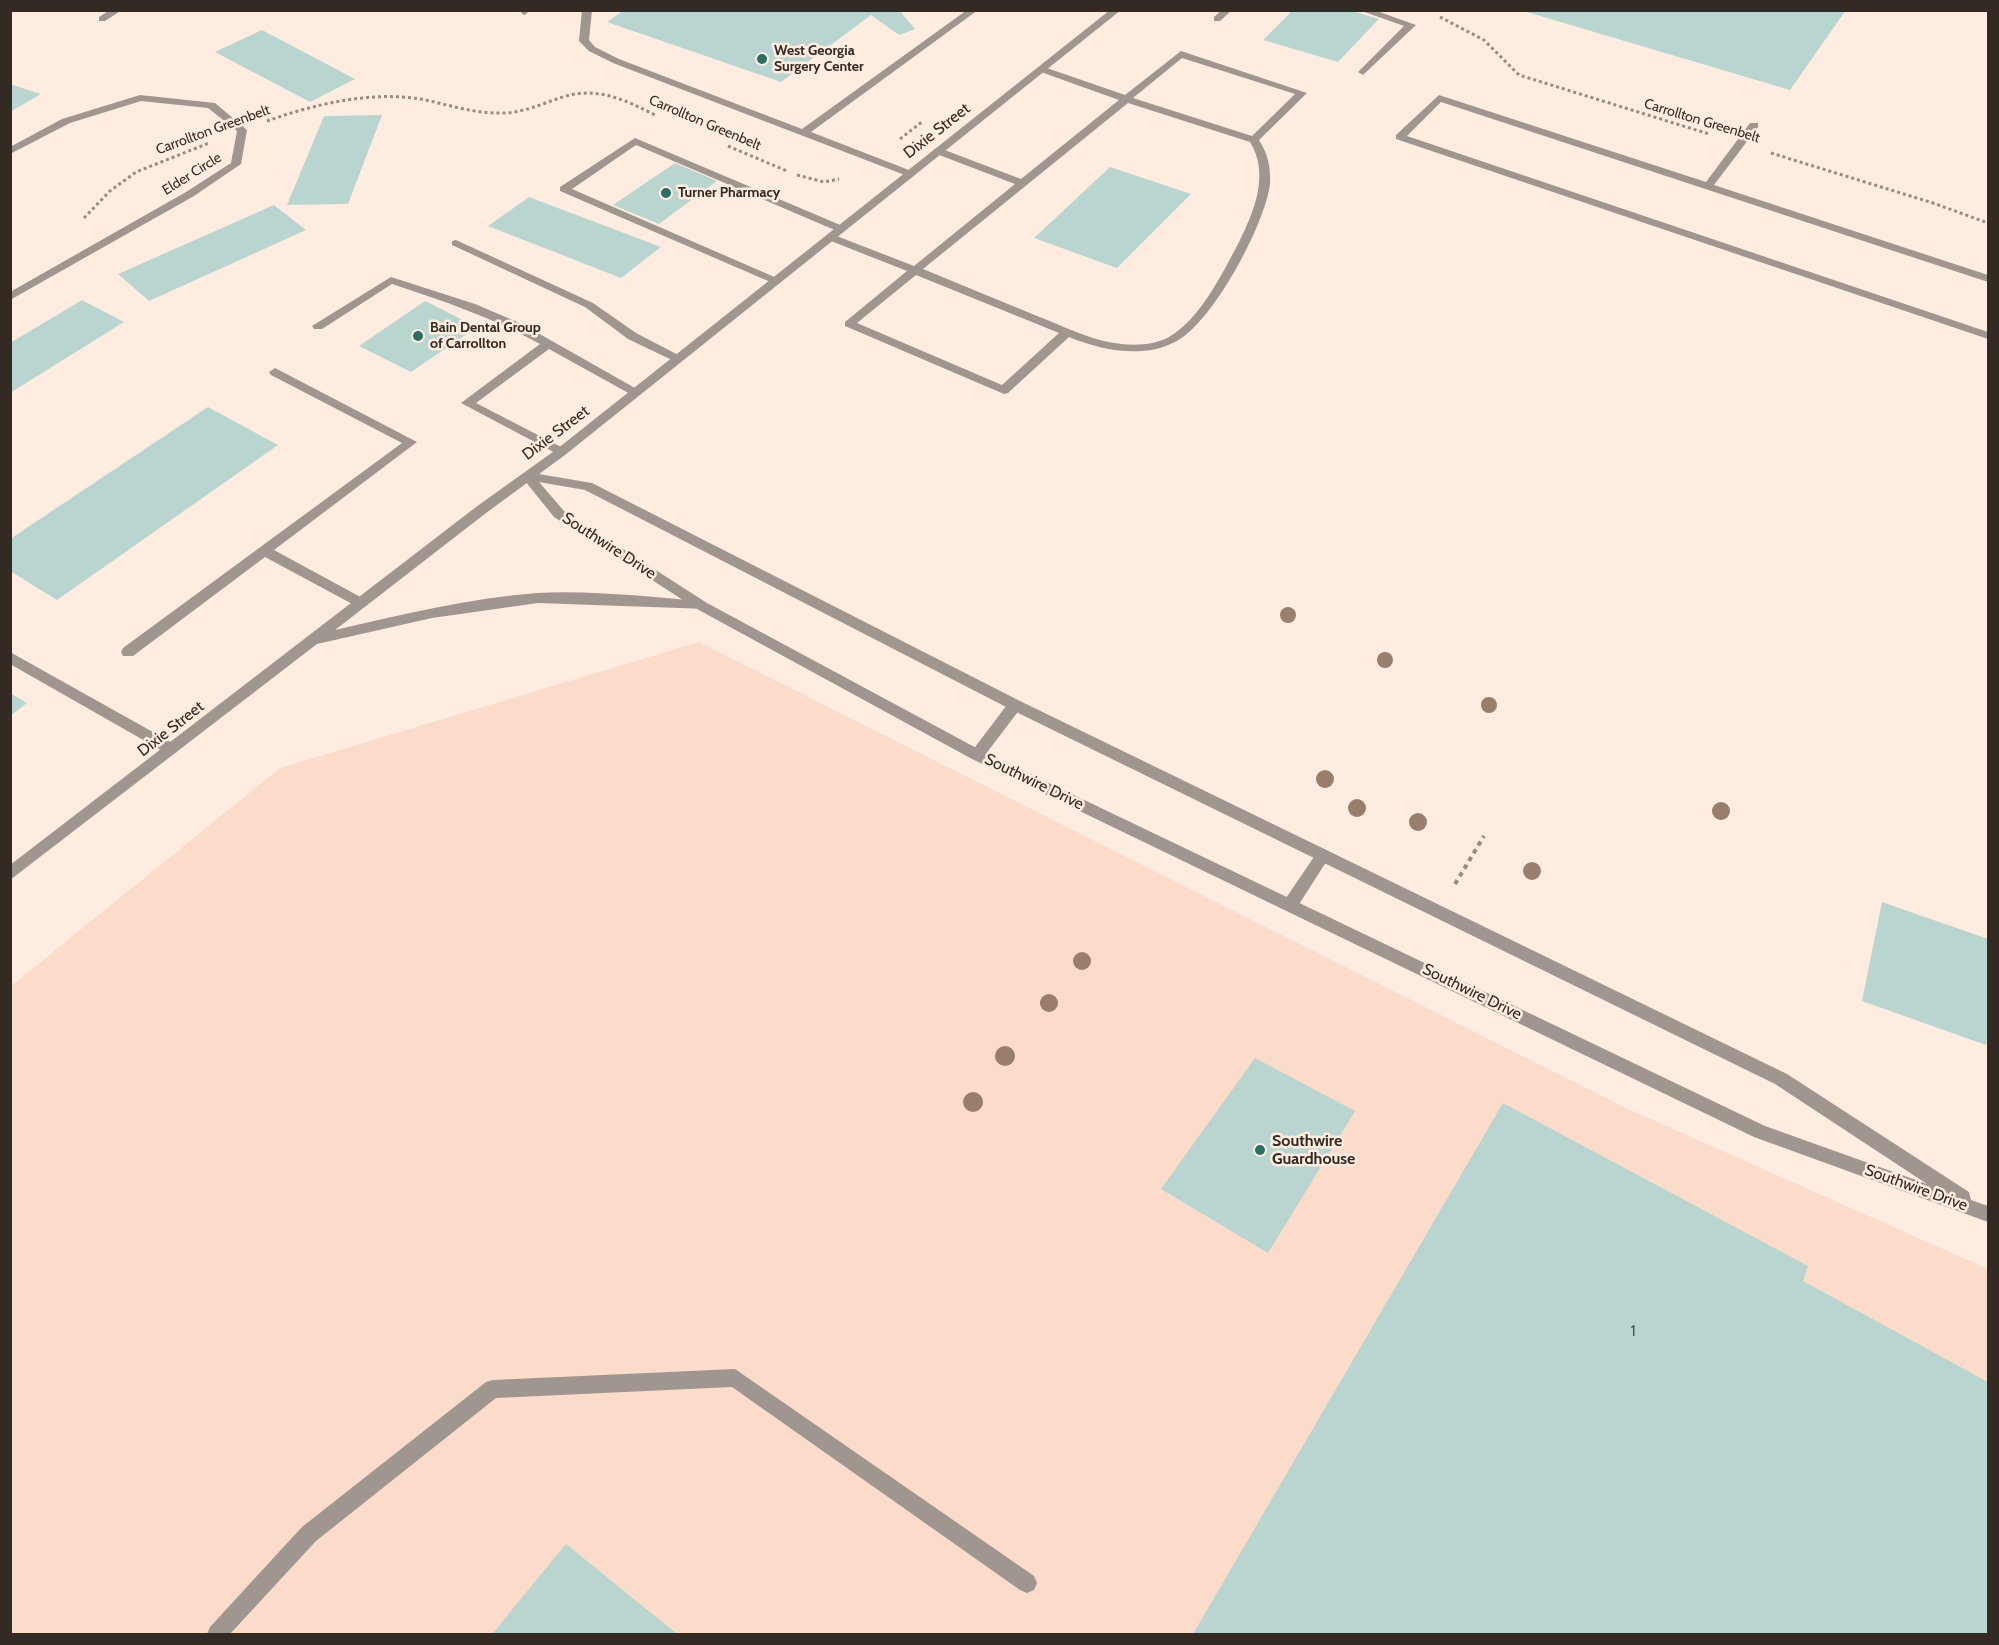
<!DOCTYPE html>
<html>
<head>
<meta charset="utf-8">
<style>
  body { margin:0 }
  #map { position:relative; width:1999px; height:1645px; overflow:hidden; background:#ffece0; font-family:Cabin,sans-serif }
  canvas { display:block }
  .frame { position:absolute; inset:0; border:12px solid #332a24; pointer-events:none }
</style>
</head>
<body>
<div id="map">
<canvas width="1999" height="1645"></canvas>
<div class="frame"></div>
</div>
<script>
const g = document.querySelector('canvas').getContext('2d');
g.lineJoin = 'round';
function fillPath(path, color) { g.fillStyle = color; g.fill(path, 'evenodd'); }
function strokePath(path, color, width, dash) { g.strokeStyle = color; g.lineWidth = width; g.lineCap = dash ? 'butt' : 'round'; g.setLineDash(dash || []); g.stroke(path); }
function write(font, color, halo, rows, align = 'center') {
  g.font = font + ' Cabin,sans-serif'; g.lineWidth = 5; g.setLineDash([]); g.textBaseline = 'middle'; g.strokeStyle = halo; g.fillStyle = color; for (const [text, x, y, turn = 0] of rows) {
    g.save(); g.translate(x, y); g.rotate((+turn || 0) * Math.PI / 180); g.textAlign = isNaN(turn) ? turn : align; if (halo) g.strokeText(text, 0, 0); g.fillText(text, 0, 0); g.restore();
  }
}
fillPath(new Path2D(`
  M699 642 1626 1108 1988 1269V1634H11V986L280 768Z`), '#fbdcca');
fillPath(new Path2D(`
  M624 10H899L915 29 899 35 871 15 781 82 607 22Z
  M1293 10H1349L1379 19 1338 62 1263 40Z
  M1520 10H1846L1790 90Z
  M262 30 355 79 310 102 215 52Z
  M10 84 41 94 10 112Z
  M382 115 348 204 287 205 324 116Z
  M675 163 717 181 659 224 613 205Z
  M1110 167 1191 194 1117 268 1034 238Z
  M529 197 661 247 621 278 488 226Z
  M274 205 306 230 149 301 118 274Z
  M82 300 124 322 10 393V343Z
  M425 301 477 327 411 372 359 346Z
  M208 407 278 445 57 600 10 571V539Z
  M10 693 27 703 10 716Z
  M1882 902 1988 939V1029L1986 1045 1862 1001Z
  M1255 1058 1355 1111 1268 1253 1161 1189Z
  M1503 1103 1808 1266 1803 1281 1988 1382V1634H1193Z
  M566 1544 677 1634H492Z`), '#b8d6cf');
strokePath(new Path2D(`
  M1440 17 1484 40 1519 75 1709 134
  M267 121C315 104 370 91 420 99 447 104 474 114 502 113 524 113 543 103 563 97 596 86 626 100 655 115
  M900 139 923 121
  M728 146 787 171
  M1771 153 1933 203 1988 223
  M797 175 824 182 839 179
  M84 218 110 191 136 172 209 143`), '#998b82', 3, [3, 3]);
strokePath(new Path2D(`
  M1455 884 1484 836`), '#998b82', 4, [4.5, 4.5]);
fillPath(new Path2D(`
  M110 10H122L105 21H99V17Z
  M521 10H530L525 15 522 14Z
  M582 10H592L589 40 595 47 619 59 802 129 967 10H978L811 132 914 172V176L910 177 613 63 589 51 579 41Z
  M1222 10H1232L1220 21H1214V17Z
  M1359 10H1374L1416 25 1363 75 1358 72 1404 26Z
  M1181 51 1307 93 1259 140C1268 154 1271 168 1270 184 1265 225 1212 324 1175 342 1142 359 1101 350 1069 337L1008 393 1004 394 845 326V322L907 271 826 239V235H834L914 266 1015 184 934 153V149H942L1021 179 1119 100 1038 71V67H1044L1125 95ZM1182 58 1295 94 1252 136 1133 98ZM1128 103 1250 142C1270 174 1254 212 1239 242 1222 274 1201 318 1169 337 1147 349 1115 345 1093 338 1074 332 1056 323 1037 316 999 300 961 285 923 269ZM916 275 1059 333 1002 385 857 323Z
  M1439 95 1706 182 1750 123H1758V127L1714 185 1988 275V282L1441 102 1407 136 1988 332V339L1396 139V135Z
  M635 138 845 227 846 229 841 232 837 231 636 145 572 189 779 279V283L775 284 560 191V187Z
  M456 240 593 303 636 333 684 358 678 362 674 361 628 339 585 307 452 245V241Z
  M391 277 475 304 522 324 642 392 640 395H632L549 349 476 403 565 449 567 452 561 456 461 403 540 344C493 318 444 301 392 284L322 329H314L312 326Z
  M275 368 417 442 274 550 366 600 368 603 366 606H356L265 557 133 656H123L121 652 123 648 402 443 271 375 269 372Z
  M10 652 176 745 178 749 176 753H166L10 664Z
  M1015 700 1022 705 1020 709 982 759H972L970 755 972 751 1010 701Z
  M1323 849 1328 851 1331 855 1328 859 1296 909 1290 911 1284 909 1282 905 1284 901 1318 851Z
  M735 1369 1034 1576 1037 1583 1034 1590 1027 1593 1020 1590 732 1387 496 1398 316 1541 230 1634H207L210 1627 302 1527 486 1382 493 1380Z`), '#a09690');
fillPath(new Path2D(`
  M140 95 215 103 247 130 241 164 194 196 10 300V292L186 192 231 163 237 131 208 108 141 101 70 123 10 154V147L62 119Z
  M527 472 592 483 1020 701 1787 1074 1969 1192 1971 1200 1988 1206V1222L1754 1137 972 759 697 609 554 517 521 476ZM539 482 585 490 1010 709 1775 1084 1927 1184 1765 1126 982 751 707 603 564 511Z`), '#a09690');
fillPath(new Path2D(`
  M1110 10H1121L565 455 486 513 335 630C401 615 469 598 537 593 591 590 649 597 702 601L709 606 707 609 538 603 432 618 317 644 10 880V865L476 507 557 449Z`), '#a09690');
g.fillStyle = '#997e6b';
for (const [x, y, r] of [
  [1288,615,8],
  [1385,660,8],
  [1489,705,8],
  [1325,779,9],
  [1357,808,9],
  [1721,811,9],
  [1418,822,9],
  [1532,871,9],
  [1082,961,9],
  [1049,1003,9],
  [1005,1056,10],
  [973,1102,10]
]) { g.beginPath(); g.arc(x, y, r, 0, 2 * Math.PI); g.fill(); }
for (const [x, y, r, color] of [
  [762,59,6,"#2a6f64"],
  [666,193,6,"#2a6f64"],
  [418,336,6,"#2a6f64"],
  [1260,1150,6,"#2a6f64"]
]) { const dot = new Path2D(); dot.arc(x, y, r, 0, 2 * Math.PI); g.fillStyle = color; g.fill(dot); strokePath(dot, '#ffece0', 2); }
write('bold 14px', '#332a24', '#ffece0', [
  ["West Georgia",774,51],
  ["Surgery Center",774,67],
  ["Turner Pharmacy",678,193],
  ["Bain Dental Group",430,328],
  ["of Carrollton",430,344]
], 'left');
write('14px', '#332a24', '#ffece0', [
  ["Carrollton Greenbelt",1702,121,17],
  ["Carrollton Greenbelt",705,123,23],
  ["Carrollton Greenbelt",213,130,-20],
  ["Elder Circle",192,174,-32]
]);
write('16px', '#332a24', '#ffece0', [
  ["Dixie Street",937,131,-38],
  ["Dixie Street",556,433,-37],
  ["Southwire Drive",609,546,33],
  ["Dixie Street",171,729,-38],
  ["Southwire Drive",1034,782,26],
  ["Southwire Drive",1472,992,26],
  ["Southwire Drive",1916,1188,20]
]);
write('bold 16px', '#332a24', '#ffece0', [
  ["Southwire",1272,1141],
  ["Guardhouse",1272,1159]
], 'left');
write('16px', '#54554f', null, [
  ["1",1633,1331]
]);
</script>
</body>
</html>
